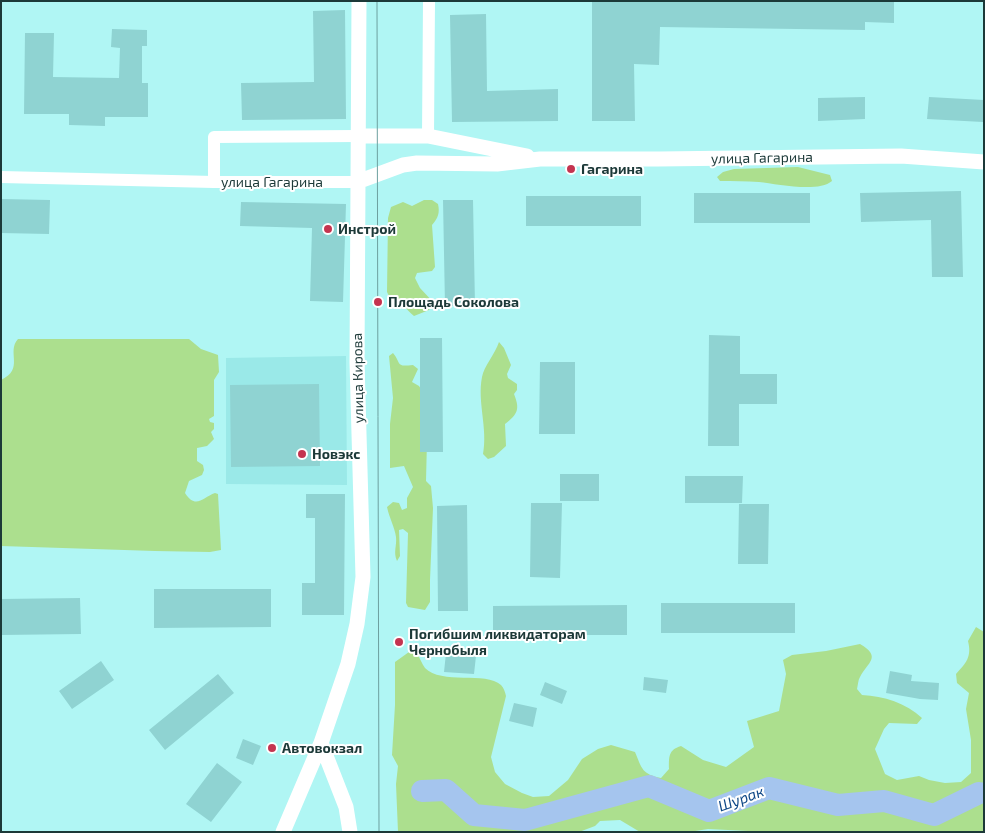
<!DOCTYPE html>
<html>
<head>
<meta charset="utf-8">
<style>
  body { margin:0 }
  #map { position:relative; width:985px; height:833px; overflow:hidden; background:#b0f6f4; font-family:"Exo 2",sans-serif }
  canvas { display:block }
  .frame { position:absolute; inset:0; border:2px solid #1c3938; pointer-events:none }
</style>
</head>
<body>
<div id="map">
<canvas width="985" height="833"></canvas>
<div class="frame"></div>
</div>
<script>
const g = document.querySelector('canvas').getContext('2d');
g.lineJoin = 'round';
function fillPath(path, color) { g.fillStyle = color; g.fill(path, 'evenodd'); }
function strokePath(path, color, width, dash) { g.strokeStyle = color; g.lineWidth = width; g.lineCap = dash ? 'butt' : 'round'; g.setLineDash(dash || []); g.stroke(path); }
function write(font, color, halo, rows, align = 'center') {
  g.font = font + ' "Exo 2",sans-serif'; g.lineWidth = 4; g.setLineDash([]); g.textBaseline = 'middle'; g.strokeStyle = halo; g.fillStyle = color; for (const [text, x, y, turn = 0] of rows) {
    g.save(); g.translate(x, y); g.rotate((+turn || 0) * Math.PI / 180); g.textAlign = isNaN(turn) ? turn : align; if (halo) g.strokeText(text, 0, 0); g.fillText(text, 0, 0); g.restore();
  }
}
fillPath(new Path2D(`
  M346 356 347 485 226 484V358Z`), '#9ae9e8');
fillPath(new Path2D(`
  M798 167 830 175 832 181C818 193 777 184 759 182 746 181 733 181 720 181L717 177 723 172 734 169Z
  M424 200H432L438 204C440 213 438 218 432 225L435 267 432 271 417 273 415 278 420 288 434 303 429 310 414 316C406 310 402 300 391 300L387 292 388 218 391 207 403 202 412 206Z
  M18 339H189L201 349 218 355 219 372 214 380V416L209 419 210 422 214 423V429L211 432 214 439 207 446 197 448V461L203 465 204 470 202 475 189 481 185 493C196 510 203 497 215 493L218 494 221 550 210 552 155 551 1 546V380C25 369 6 352 18 339Z
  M499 342 504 348 511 365 507 374 508 378 517 384V390L514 394C520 409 518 414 505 424L506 446 494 457 488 459 483 454C488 428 477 402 482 377 484 366 495 354 499 342Z
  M393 353C402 364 395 367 413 365L418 369 412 382 419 386 428 400 426 481 431 486 433 508 430 580V602L425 610 408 607 406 603 408 533 403 529 399 530 400 556 397 561C393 552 397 546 396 537 395 528 389 517 387 507L393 502 399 503 402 510 407 508V498L413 487 404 466 390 468V424L393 398 389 356Z
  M976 627 984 632V832H768L708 829 689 832H640L620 820 600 821 595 826 579 832H398L396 784 398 766 392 755 395 705V662L409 652 417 654C420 658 422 664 425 668 441 685 486 671 501 685 504 688 505 692 506 696L491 757 495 772 505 784 522 793 533 797 549 796 568 780 582 759 598 749 611 745 635 752C642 769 642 774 661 778L669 769C669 757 668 750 681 746L703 760 726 767 754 747 747 721 779 711 786 674 783 660 792 655 826 651 860 644C882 657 868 662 860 677 858 680 858 685 857 689L862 695C884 696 906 703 922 718L917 724 889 723 884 729 875 749 885 774 897 780 919 776 929 780 945 783 961 782 971 773V740L966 709 969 693 957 683 956 674C966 663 972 657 968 641Z`), '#acdf8e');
strokePath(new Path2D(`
  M422 791 446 790 474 815 525 820 649 786 709 811 769 788 838 805 884 801 934 815 979 793`), '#a5c5ee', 22);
fillPath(new Path2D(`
  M592 1H894V23L865 22V30L660 27 659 65 634 64 635 121H592Z
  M345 10 346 119 242 120 241 83 314 82 313 11Z
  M486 14 487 91 558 89V121L452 122 450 15Z
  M112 29 147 30V46H142V83H148V117H105V126L69 125V114H24L25 33H54L53 77 119 78 120 48 111 47Z
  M865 97V119L818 121V98Z
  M929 97 984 100 983 122 927 119Z
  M961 191 963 277H932L931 220 861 222 860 193Z
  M694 193H810V223H694Z
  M526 196H641V226H526Z
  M1 199 50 200 49 234 1 233Z
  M443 200H473L475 306H445Z
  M241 202 346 204 343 302 310 301 312 228 240 226Z
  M709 335 740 336V374H777V404H739V446H708Z
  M420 338H442L443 452H420Z
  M540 362H575V434H539Z
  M319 384 320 466 231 467 230 385Z
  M560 474H599V501H560Z
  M685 476H743L742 503H685Z
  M306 494H345L344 615H302V583H315V518H306Z
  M531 503H562L560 578 530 577Z
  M739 504H769L768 564H738Z
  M467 505 468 611H438L437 506Z
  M154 589H271V627L154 628Z
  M80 598 81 634 1 635V599Z
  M661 603H795V633H661Z
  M627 605V635H493V606Z
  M446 653 476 656 474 674 444 672Z
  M101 661 114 680 72 709 59 691Z
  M890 671 912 675 911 681 939 683 938 700 920 699 886 693Z
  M218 674 234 693 165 750 149 730Z
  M644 677 668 680 666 693 643 690Z
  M545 682 567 691 562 704 540 695Z
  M514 703 537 708 533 727 509 721Z
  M243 739 261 746 253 765 236 758Z
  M217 763 242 782 211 822 186 804Z`), '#8fd3d2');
strokePath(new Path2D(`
  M428 136 429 1
  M1 177 214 182H357
  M214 182V137L358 136`), '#fff', 12);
strokePath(new Path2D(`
  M358 136H428L527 156
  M357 182 403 165 417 163 497 164 540 159H659L901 156 984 162
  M321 743 346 807 350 832
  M283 832 321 743 348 664 357 624 363 577 357 362 359 1`), '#fff', 15);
strokePath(new Path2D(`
  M377 1 379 832`), '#6da09f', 1);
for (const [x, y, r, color] of [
  [571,169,5,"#c43450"],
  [328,229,5,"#c43450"],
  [378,302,5,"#c43450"],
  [302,454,5,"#c43450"],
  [399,642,5,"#c43450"],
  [272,748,5,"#c43450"]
]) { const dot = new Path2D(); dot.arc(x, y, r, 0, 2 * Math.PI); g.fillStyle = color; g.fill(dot); strokePath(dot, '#fff', 2); }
write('14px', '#1c3938', '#fff', [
  ["улица Гагарина",762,158,-1],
  ["улица Гагарина",272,182],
  ["улица Кирова",358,378,-91]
]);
write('bold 14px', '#1c3938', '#fff', [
  ["Гагарина",581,169],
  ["Инстрой",338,229],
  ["Площадь Соколова",388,302],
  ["Новэкс",312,454],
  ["Погибшим ликвидаторам",409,634],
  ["Чернобыля",409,650],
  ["Автовокзал",282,748]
], 'left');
write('italic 15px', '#0e4786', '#fff', [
  ["Шурак",741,799,-20]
]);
</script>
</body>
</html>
